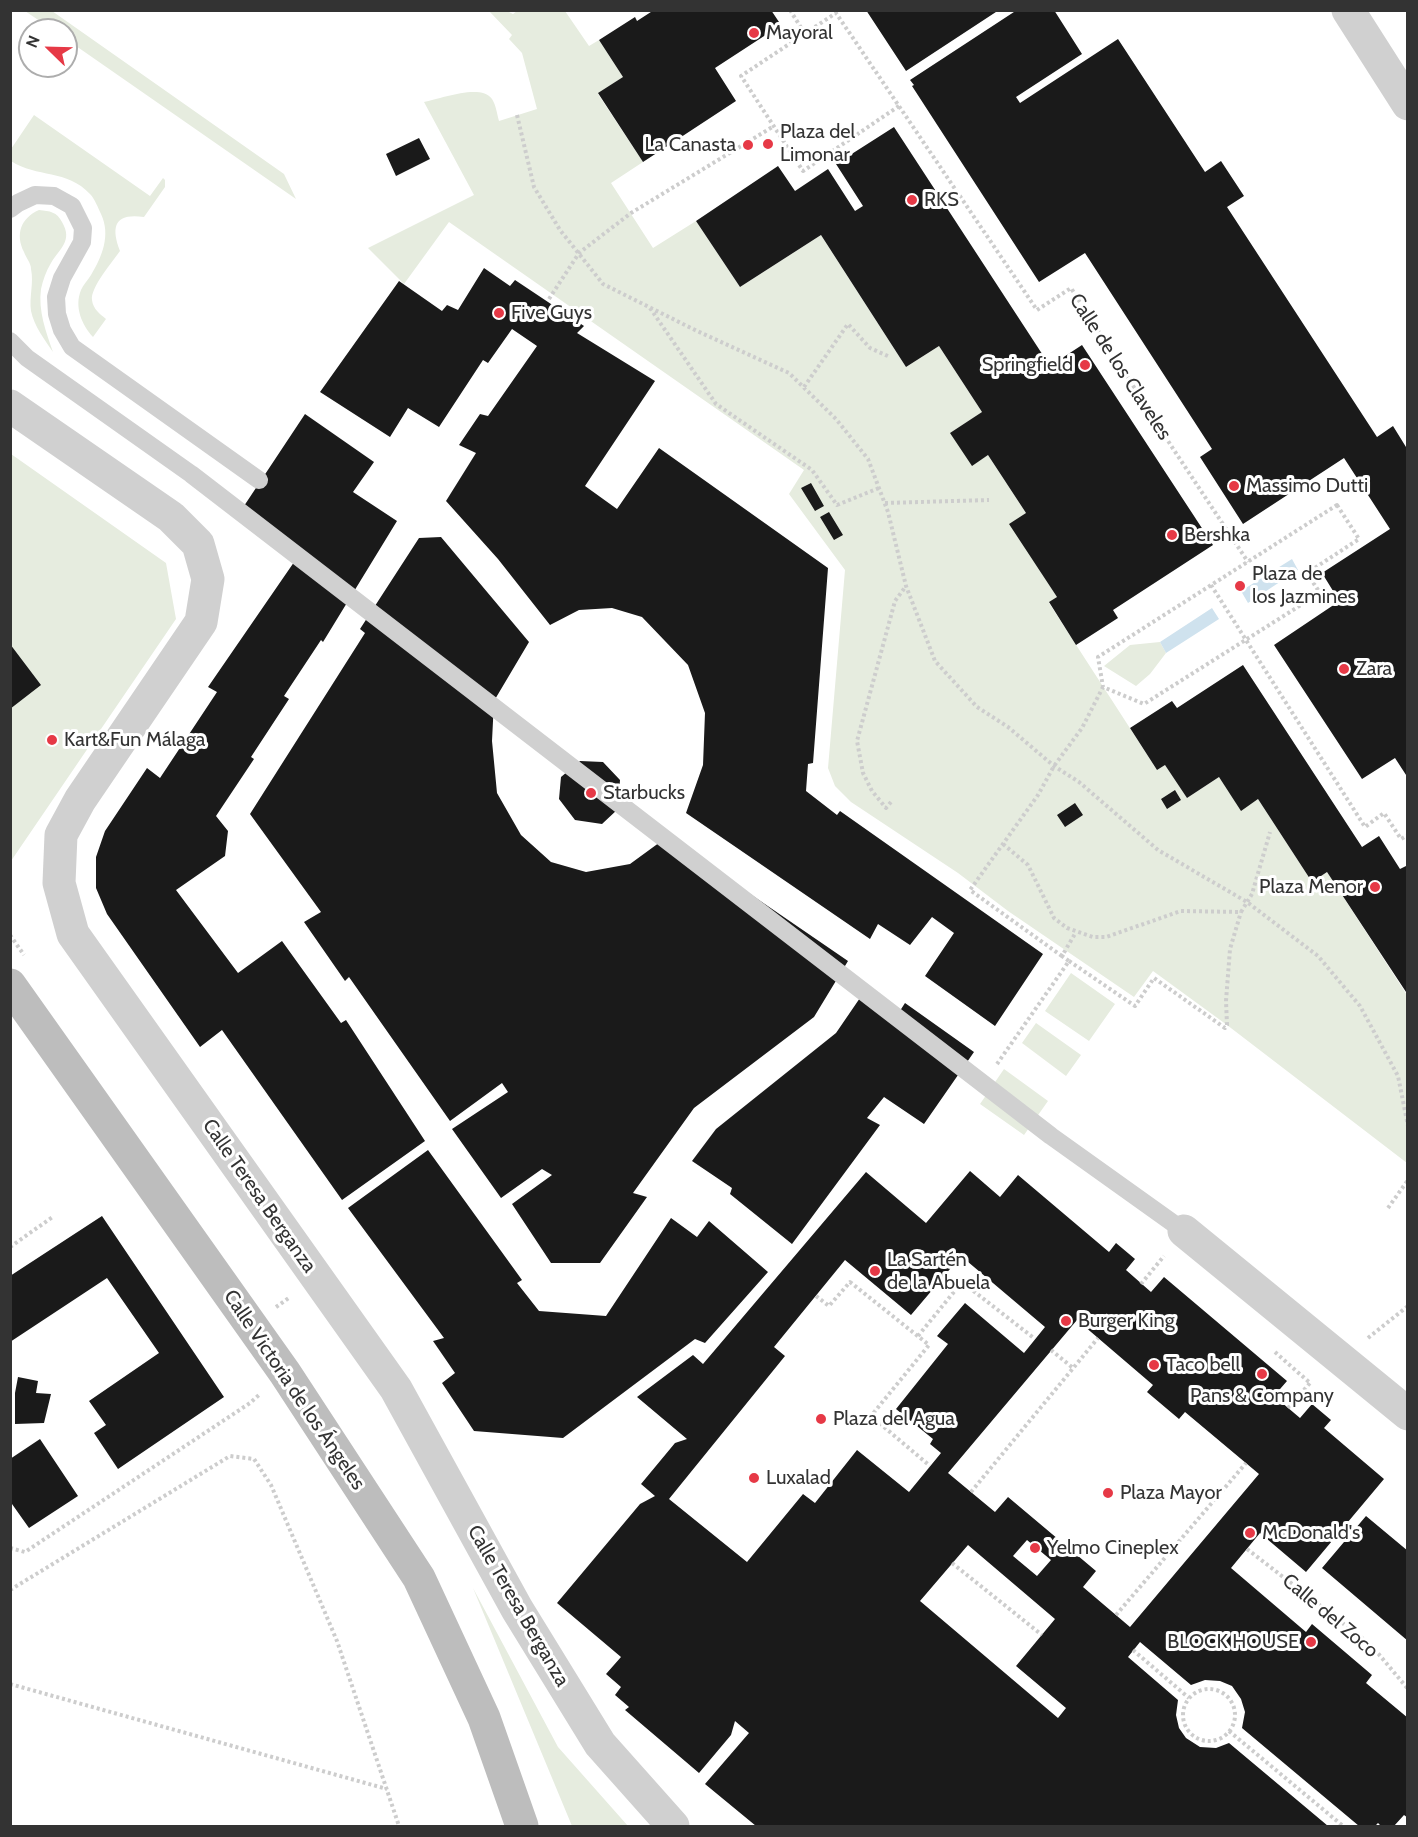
<!DOCTYPE html>
<html>
<head>
<meta charset="utf-8">
<style>
  body { margin:0 }
  #map { position:relative; width:1418px; height:1837px; overflow:hidden; background:#fff; font-family:Cabin,sans-serif }
  canvas { display:block }
  .frame { position:absolute; inset:0; border:12px solid #333; pointer-events:none }
  .north { position:absolute; left:18px; top:18px; width:60px; height:60px; box-sizing:border-box; background:#fff; border:2px solid #adadad; border-radius:50%; rotate:293deg; font-size:16px; font-weight:700; line-height:24px; text-align:center; color:#333 }
  .north::after { content:''; display:block; margin:auto; width:21px; height:27px; background:#e63946; clip-path:polygon(50% 0,100% 100%,50% 72%,0 100%) }
</style>
</head>
<body>
<div id="map">
<canvas width="1418" height="1837"></canvas>
<div class="frame"></div>
<div class="north">N</div>
</div>
<script>
const g = document.querySelector('canvas').getContext('2d');
g.lineJoin = 'round';
function fillPath(path, color) { g.fillStyle = color; g.fill(path, 'evenodd'); }
function strokePath(path, color, width, dash) { g.strokeStyle = color; g.lineWidth = width; g.lineCap = dash ? 'butt' : 'round'; g.setLineDash(dash || []); g.stroke(path); }
function write(font, color, halo, rows, align = 'center') {
  g.font = font + ' Cabin,sans-serif'; g.lineWidth = 6; g.setLineDash([]); g.textBaseline = 'middle'; g.strokeStyle = halo; g.fillStyle = color; for (const [text, x, y, turn = 0] of rows) {
    g.save(); g.translate(x, y); g.rotate((+turn || 0) * Math.PI / 180); g.textAlign = isNaN(turn) ? turn : align; if (halo) g.strokeText(text, 0, 0); g.fillText(text, 0, 0); g.restore();
  }
}
fillPath(new Path2D(`
  M25 11H52L284 174 296 199 66 39V30H53Z
  M489 11H507L513 14 517 11H565L589 46 599 40 623 77 598 94 643 162 611 183 653 248 696 221 740 287 821 235 906 367 939 346 982 412 951 433 972 465 988 455 1026 513 1010 524 1057 597 1049 603 1157 770 1165 765 1187 798 1219 777 1241 810 1258 799 1312 882 1327 872 1407 995V1163L1227 1025 1153 971 1134 997 1008 911 958 873 851 802 835 786 828 768 845 570 789 494 804 470 449 222 404 284 368 248 474 195 424 102C440 99 481 83 492 99 496 105 497 114 499 121L537 109 522 53 509 39 512 35Z
  M34 115 150 196 163 178 165 180V187L144 217C116 213 110 225 120 251 113 261 90 288 92 300 93 309 100 314 106 319L93 337C82 325 74 307 81 290 83 285 88 280 91 275 102 257 111 235 101 214 98 208 95 199 90 194 67 169 37 178 11 161V149Z
  M39 210C50 211 57 212 62 222 73 241 60 248 51 263 46 271 43 280 41 289 38 311 46 332 53 352 45 340 34 326 31 311 29 297 34 283 31 269 31 263 26 258 24 252 15 234 21 218 39 210Z
  M11 454 166 563 176 619 11 861Z
  M1160 642 1166 653 1150 674 1136 686 1104 666 1130 645Z
  M1071 973 1115 1004 1089 1041 1045 1011Z
  M1036 1023 1081 1055 1066 1076 1022 1043Z
  M1004 1069 1048 1101 1024 1135 980 1104Z
  M473 1588 558 1747 628 1826H572Z`), '#e6ecdf');
fillPath(new Path2D(`
  M1292 559 1298 570 1248 603 1241 591Z
  M1212 608 1219 619 1166 653 1160 642Z`), '#cfe2ee');
fillPath(new Path2D(`
  M654 10H771L781 25 715 68 736 101 643 162 598 93 623 77 599 40 635 17 637 21Z
  M866 10H999L906 71Z
  M1017 10H1054L1082 54 1016 97 1020 103 1118 39 1205 172 1221 161 1244 196 1227 207 1377 437 1393 426 1406 447 1408 446V778L1395 758 1362 779 1274 645 1341 600 1338 599 1322 573 1390 529 1344 458 1243 524 1200 457 1212 449 1085 253 1039 282 912 86 914 85 910 80Z
  M894 127 1050 366 1082 345 1213 545 1113 610 1118 618 1076 645 1049 602 1057 597 1009 524 1026 513 988 455 972 466 950 433 982 412 939 346 906 367 821 235 740 287 696 221 778 166 795 191 828 169 855 211 863 206 836 164Z
  M419 138 430 159 396 176 386 154Z
  M484 268 510 286 515 280 584 326 577 333 655 381 585 486 617 509 659 448 828 568 813 763 808 764 806 791 837 815 840 811 1043 954 995 1026 925 976 954 933 932 917 910 945 878 924 870 939 686 813 703 765 705 713 688 665 642 617 612 608 579 610 550 625 498 559 446 501 476 453 459 445 480 414 488 416 537 346 512 329 488 363 483 360 439 427 408 408 390 437 320 392 399 281 442 311 447 305 458 310Z
  M305 414 374 462 353 492 397 521 323 642 321 640 284 696 289 699 251 757 254 759 216 816 228 831 225 856 176 890 238 973 282 941 341 1023 346 1020 425 1141 342 1200 222 1030 200 1047 107 914 96 888V857L105 831 147 768 160 778 217 692 208 687 301 552 244 506Z
  M811 483 824 506 815 511 801 488Z
  M829 512 843 535 834 540 820 517Z
  M441 537 529 642 494 701 492 741 497 793 521 835 551 862 586 872 630 864 667 837 848 961 814 1017 694 1108 633 1193 647 1197 600 1263H551L512 1204 552 1175 542 1169 501 1198 452 1129 508 1092 502 1083 450 1121 349 977 345 981 304 922 321 912 250 814 365 633 360 629 419 538Z
  M10 644 41 685 10 709Z
  M1243 665 1362 847 1379 836 1400 869 1408 865V995L1327 872 1312 882 1258 799 1241 811 1219 777 1187 798 1165 765 1157 770 1130 728 1172 701 1177 708Z
  M580 761 603 762 620 780 618 809 602 824 575 820 559 799 561 777Z
  M1175 790 1181 800 1167 809 1161 799Z
  M1075 803 1083 815 1065 827 1057 815Z
  M862 995 896 1017 905 1003 974 1052 924 1124 884 1097 867 1118 880 1125 792 1244 730 1194 732 1188 692 1161 716 1129 836 1033Z
  M428 1150 522 1280 517 1283 539 1311 606 1316 671 1218 697 1237 709 1221 768 1272 705 1343 695 1339 563 1438 474 1431 442 1383 455 1373 433 1341 444 1338 348 1208Z
  M970 1171 1000 1197 1018 1175 1109 1252 1116 1243 1135 1259 1126 1270 1151 1292 1164 1277 1287 1381 1274 1396 1300 1418 1312 1404 1331 1420 1324 1428 1384 1479 1306 1572 1260 1533 1231 1568 1306 1632 1312 1624 1372 1675 1366 1683 1408 1718V1818L1404 1815 1394 1826H1381L1378 1823 1375 1826H1359L1242 1728 1245 1712 1241 1699 1232 1686 1220 1681 1205 1680 1191 1685 1140 1642 1128 1657 1178 1700 1176 1715 1179 1728 1186 1738 1200 1747 1216 1748 1229 1743 1328 1826H756L705 1784 749 1733 735 1721 731 1735 699 1773 625 1710 629 1707 615 1695 621 1687 606 1674 621 1657 557 1603 640 1504 655 1496 641 1484 675 1443 687 1439 637 1397 693 1355 703 1364 866 1172 926 1223ZM961 1256 1045 1327 1024 1353 965 1303 937 1336 948 1344 896 1409 933 1439 930 1444 941 1453 909 1492 857 1450 815 1503 803 1494 747 1562 669 1499 785 1356 774 1347 845 1260 911 1315ZM1077 1320 1153 1385 1147 1392 1179 1419 1185 1412 1259 1474 1130 1627 1083 1587 1096 1571 1008 1497 995 1512 948 1473ZM1027 1540 1051 1560 1037 1576 1013 1556ZM968 1545 1055 1619 1016 1666 1066 1708 1058 1718 920 1601Z
  M102 1216 224 1397 118 1469 94 1433 106 1425 89 1401 159 1353 107 1278 10 1342V1276Z
  M18 1377 38 1381 36 1393 51 1394 44 1423 15 1424V1393Z
  M40 1439 78 1496 29 1528 12 1504H10V1459Z
  M1366 1516 1408 1551V1641L1322 1568Z`), '#1a1a1a');
strokePath(new Path2D(`
  M790 10 805 34
  M899 106 803 171 741 76 836 13 1037 310 1071 288 1170 444 1248 562
  M517 115 534 187 560 230 603 284 697 331 789 373 836 419 868 459 888 512 906 586 935 661 977 707 1008 727 1054 766 1079 782 1158 850 1247 902 1318 956 1360 1006 1398 1076 1408 1126
  M549 299 579 253 631 213 774 126
  M650 308 716 404 812 470 837 505 879 488
  M804 387 848 324 870 348 890 357
  M885 503 989 500
  M1337 505 1359 539 1307 573 1320 593 1144 704 1103 687 1098 657Z
  M1211 585 1365 827 1384 813 1401 839 1408 835
  M891 802 886 808 872 791 863 773 857 741 895 601 906 586
  M1003 844 1028 865 1054 918 1067 928 1093 937H1106L1181 911 1241 912 1252 894 1270 832
  M10 935 24 955
  M1062 956 970 890 1038 795 1054 766 1082 728 1103 687
  M1069 961 1135 1006 1154 978 1225 1028 1227 1025 1226 1001 1230 949 1241 912
  M997 1064 1069 961 1062 956 1076 932
  M1388 1208 1408 1180
  M10 1247 54 1216
  M1141 1284 1164 1256
  M816 1296 829 1306 850 1282 929 1345 871 1416 930 1466
  M276 1307 290 1297
  M918 1336 962 1282 1035 1339
  M1368 1338 1408 1306
  M1051 1350 1073 1368
  M1275 1352 1310 1383
  M1288 1408 1310 1383
  M971 1492 1098 1338
  M10 1548 25 1552 250 1403 259 1395
  M1247 1549 1371 1645 1408 1689
  M952 1563 1042 1635
  M10 1590 230 1456 254 1459 271 1485 337 1641 399 1826
  M1116 1615 1246 1463
  M1133 1650 1189 1698
  M10 1684 387 1789
  M1183 1715a26 26 0 1 1 52 0a26 26 0 1 1-52 0Z
  M1229 1731 1343 1826`), '#cdcdcd', 4, [3, 3]);
strokePath(new Path2D(`
  M10 209 18 203 35 195 54 196 72 206 83 228 82 242 62 278 56 297 57 314 62 330 72 347 259 480
  M10 341 27 358 191 474 1051 1136 1184 1231`), '#d0d0d0', 18);
strokePath(new Path2D(`
  M1348 10 1408 104
  M10 406 171 517 198 544 208 579 201 622 80 800 61 835 59 883 73 934 396 1389 517 1609 600 1744 673 1826
  M1184 1231 1408 1414`), '#d0d0d0', 33);
strokePath(new Path2D(`
  M10 985 285 1373 419 1578 484 1718 522 1826`), '#bdbdbd', 33);
for (const [x, y, r, color] of [
  [754,33,6,"#e63946"],
  [768,144,6,"#e63946"],
  [748,145,6,"#e63946"],
  [912,200,6,"#e63946"],
  [499,313,6,"#e63946"],
  [1085,365,6,"#e63946"],
  [1234,486,6,"#e63946"],
  [1172,535,6,"#e63946"],
  [1240,586,6,"#e63946"],
  [1344,669,6,"#e63946"],
  [52,740,6,"#e63946"],
  [591,793,6,"#e63946"],
  [1375,887,6,"#e63946"],
  [875,1271,6,"#e63946"],
  [1066,1321,6,"#e63946"],
  [1154,1365,6,"#e63946"],
  [1262,1374,6,"#e63946"],
  [821,1419,6,"#e63946"],
  [754,1478,6,"#e63946"],
  [1108,1493,6,"#e63946"],
  [1250,1533,6,"#e63946"],
  [1035,1548,6,"#e63946"],
  [1311,1642,6,"#e63946"]
]) { const dot = new Path2D(); dot.arc(x, y, r, 0, 2 * Math.PI); g.fillStyle = color; g.fill(dot); strokePath(dot, '#fff', 2); }
write('20px', '#333', '#fff', [
  ["Mayoral",766,33],
  ["Plaza del",780,132],
  ["Limonar",780,155],
  ["La Canasta",736,145,"right"],
  ["RKS",924,200],
  ["Five Guys",511,313],
  ["Springfield",1073,365,"right"],
  ["Massimo Dutti",1246,486],
  ["Bershka",1184,535],
  ["Plaza de",1252,574],
  ["los Jazmines",1252,597],
  ["Zara",1356,669],
  ["Kart&Fun Málaga",64,740],
  ["Starbucks",603,793],
  ["Plaza Menor",1363,887,"right"],
  ["La Sartén",887,1260],
  ["de la Abuela",887,1283],
  ["Burger King",1078,1321],
  ["Taco bell",1166,1365],
  ["Pans & Company",1262,1396,"center"],
  ["Plaza del Agua",833,1419],
  ["Luxalad",766,1478],
  ["Plaza Mayor",1120,1493],
  ["McDonald's",1262,1533],
  ["Yelmo Cineplex",1047,1548],
  ["BLOCK HOUSE",1299,1642,"right"]
], 'left');
write('20px', '#333', '#fff', [
  ["Calle de los Claveles",1120,367,57],
  ["Calle Teresa Berganza",259,1196,55],
  ["Calle Victoria de los Ángeles",294,1390,56],
  ["Calle Teresa Berganza",518,1606,60],
  ["Calle del Zoco",1330,1616,40]
]);
</script>
</body>
</html>
